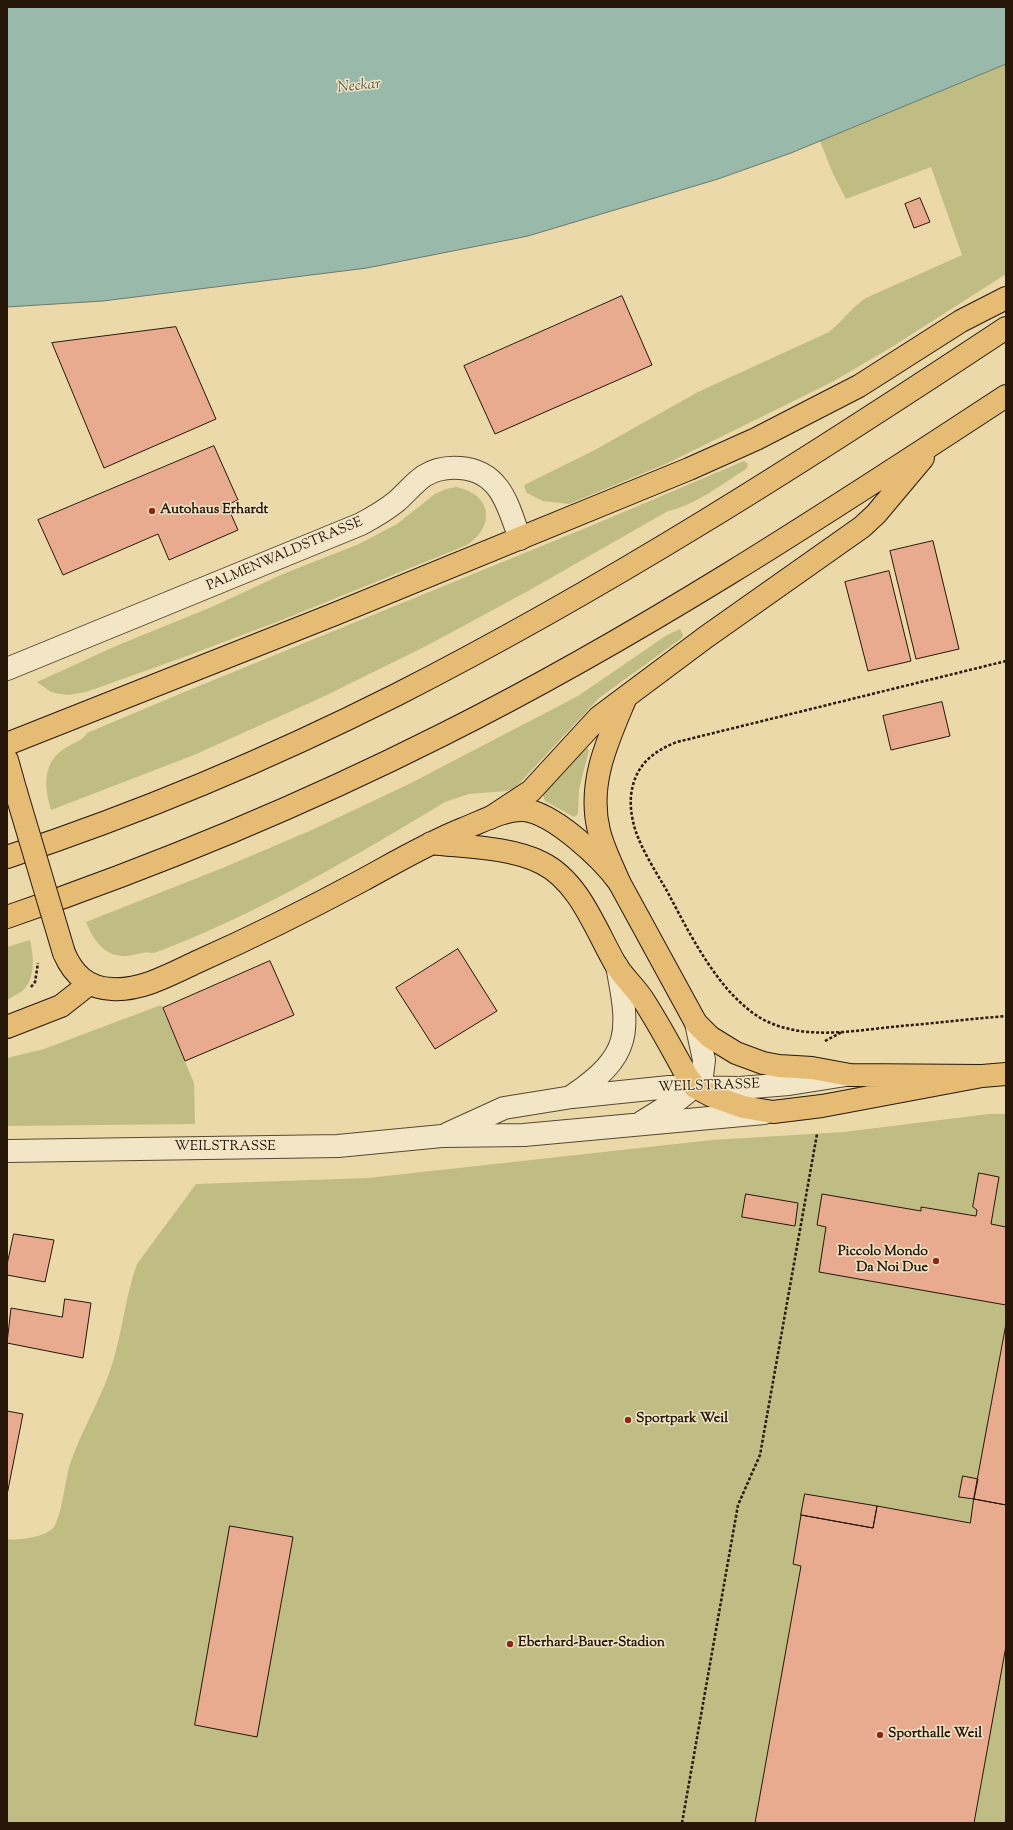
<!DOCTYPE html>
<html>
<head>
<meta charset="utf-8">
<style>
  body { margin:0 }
  #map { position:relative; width:1013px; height:1830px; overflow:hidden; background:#ecd9a9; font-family:"Sorts Mill Goudy",serif }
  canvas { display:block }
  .frame { position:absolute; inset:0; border:8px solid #26170a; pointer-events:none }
</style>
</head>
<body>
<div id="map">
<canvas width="1013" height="1830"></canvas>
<div class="frame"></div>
</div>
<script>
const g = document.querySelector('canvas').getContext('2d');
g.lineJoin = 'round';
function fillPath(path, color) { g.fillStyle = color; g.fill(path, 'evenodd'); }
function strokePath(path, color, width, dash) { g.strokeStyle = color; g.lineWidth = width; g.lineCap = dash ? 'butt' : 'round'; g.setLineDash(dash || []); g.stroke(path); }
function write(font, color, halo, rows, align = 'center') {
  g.font = font + ' "Sorts Mill Goudy",serif'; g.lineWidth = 3; g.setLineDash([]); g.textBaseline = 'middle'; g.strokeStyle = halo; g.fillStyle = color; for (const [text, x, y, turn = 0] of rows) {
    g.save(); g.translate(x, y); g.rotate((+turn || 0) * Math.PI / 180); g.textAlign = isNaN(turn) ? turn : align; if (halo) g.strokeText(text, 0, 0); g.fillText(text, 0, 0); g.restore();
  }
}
fillPath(new Path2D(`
  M1006 64V274L895 345 834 381 668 463 569 504 543 501 527 493 524 487 526 484 593 451 698 392 829 332C843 321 852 307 866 298L962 255 931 167 846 199 833 174 820 141Z
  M744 461 748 464 746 469C722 484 696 505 668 511L528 591 430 644 327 695 194 755 51 810C44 786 42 761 67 747 74 743 83 740 87 733L182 693 593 525Z
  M456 487C492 494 496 526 467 545L282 620 184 657 86 692 69 695 60 694 51 692 37 682 116 646 214 606 283 574 359 544 397 524 435 494 446 489Z
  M680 629 683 635 682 638 599 698 515 788 507 791 469 794 445 802C352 858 256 915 154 953 143 951 136 955 126 956 105 957 93 940 86 922L225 867 314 829 409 784 578 696 667 635Z
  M587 748 589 750 579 789 578 814 574 817 545 801 543 795Z
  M30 940C34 957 36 980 21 992 17 995 11 997 7 1000V947Z
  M161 1005 194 1083 195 1124 7 1126V1058L44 1049Z
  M989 1114H1006V1823H7V1539C18 1541 45 1537 53 1528 62 1517 65 1480 70 1464 82 1428 104 1395 114 1358 123 1327 126 1294 137 1264L196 1184 368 1178 712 1140 844 1132Z`), '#bfbd83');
const water = new Path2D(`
  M7 7H1006V64L791 153 718 179 528 236 367 268 103 301 7 307Z`);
fillPath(water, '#99baaa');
strokePath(water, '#6b796a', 1);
const building = new Path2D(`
  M920 198 930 222 914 228 905 204Z
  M622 296 652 365 495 434 464 366Z
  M176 327 216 419 104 468 52 343Z
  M214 446 238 500 227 505 238 530 169 560 158 534 63 575 38 520Z
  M933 541 959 649 916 659 890 551Z
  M889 571 911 661 868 671 845 582Z
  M942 702 950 736 891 750 883 716Z
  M458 949 497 1011 435 1049 396 988Z
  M270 961 294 1015 185 1061 163 1008Z
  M979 1173 999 1177 991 1224 1006 1227V1305L819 1272 826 1227 817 1225 822 1194 921 1211V1207L976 1216 977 1210 973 1207Z
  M746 1194 798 1203 795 1226 742 1217Z
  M14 1234 54 1240 45 1282 7 1275V1265Z
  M65 1299 91 1303 83 1358 7 1343 11 1308 62 1317Z
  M1006 1324V1505L974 1499Z
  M7 1411 23 1414 7 1495Z
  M963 1476 978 1479 974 1499 959 1497Z
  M805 1494 877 1506 873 1528 801 1515Z
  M974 1499 1006 1505V1646L974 1823H755L801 1566 793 1564 801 1515 873 1528 877 1506 970 1523Z
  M230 1526 293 1537 257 1737 195 1725Z`);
fillPath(building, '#e9ab8f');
strokePath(building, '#26170a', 1);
const minor = new Path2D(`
  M7 669 361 524C374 517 386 510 397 501 406 493 414 483 424 476 435 469 447 467 460 468 501 471 508 506 520 539
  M572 1096C632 1055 630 1033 617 966
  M642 1122 679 1099 699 1083 702 1076 704 1060 696 1023
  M447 1134 504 1108 572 1097 669 1087 740 1088 789 1084 846 1075
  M7 1151 338 1146 442 1136 524 1135 764 1113`);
const major = new Path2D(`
  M7 760 16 792
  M431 843C465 847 511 847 542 863 580 882 596 931 616 965 624 978 636 988 644 1001 660 1026 674 1052 688 1078L695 1087 712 1096 743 1107 773 1112 822 1106 982 1076 1006 1074
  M64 953C73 974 87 988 112 989 142 991 173 973 199 961 255 936 309 909 363 880 396 862 428 843 463 829 481 822 504 809 524 810 554 813 602 859 619 882L696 1023 710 1037 736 1053 763 1063 779 1066 812 1068 850 1075 982 1076`);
const highway = new Path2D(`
  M7 744 335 614 689 469 756 439 859 386 961 321 1006 298
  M490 818 531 791 599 717 706 637 862 527 876 514 923 458
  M7 857C140 813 271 758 396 695 608 587 808 459 1006 328
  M619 882C612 865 603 848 599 831 587 783 608 740 626 697
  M7 917C156 866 301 806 442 735 638 637 823 516 1006 396
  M7 1027 61 1006 89 984`);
strokePath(minor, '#584832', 24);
strokePath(major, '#26170a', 24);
strokePath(highway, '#26170a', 24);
strokePath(new Path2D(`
  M1006 661 677 742C651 752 634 767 631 796 630 808 632 820 636 832 643 852 656 872 667 891 685 925 703 961 729 991 739 1002 752 1014 766 1021 808 1041 857 1030 901 1026 936 1023 971 1019 1006 1016
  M31 987 35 982 38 963
  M825 1041 842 1032
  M682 1823 738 1505 760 1455 817 1134`), '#26170a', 2.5, [3, 2]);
strokePath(minor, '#f3e6c7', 22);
strokePath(major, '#e6bc74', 22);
strokePath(highway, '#e6bc74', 22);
const majorBridge = new Path2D(`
  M16 792 64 953`);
strokePath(majorBridge, '#26170a', 24, []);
strokePath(majorBridge, '#e6bc74', 22);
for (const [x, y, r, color] of [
  [152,511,4,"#8f2418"],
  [936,1261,4,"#8f2418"],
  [628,1420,4,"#8f2418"],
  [510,1644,4,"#8f2418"],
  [880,1735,4,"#8f2418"]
]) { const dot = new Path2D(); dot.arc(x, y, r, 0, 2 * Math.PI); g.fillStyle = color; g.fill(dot); strokePath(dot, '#f3e6c7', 1.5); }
write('bold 14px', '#26170a', '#f3e6c7', [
  ["Autohaus Erhardt",160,511],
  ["Piccolo Mondo",928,1253,"right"],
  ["Da Noi Due",928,1269,"right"],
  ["Sportpark Weil",636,1420],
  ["Eberhard-Bauer-Stadion",518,1644],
  ["Sporthalle Weil",888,1735]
], 'left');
write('14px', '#26170a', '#f3e6c7', [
  ["PALMENWALDSTRASSE",285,555,-23],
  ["WEILSTRASSE",709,1087,-2],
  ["WEILSTRASSE",225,1148]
]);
write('italic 15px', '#4e5042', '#f3e6c7', [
  ["Neckar",359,87,-5]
]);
</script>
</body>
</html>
